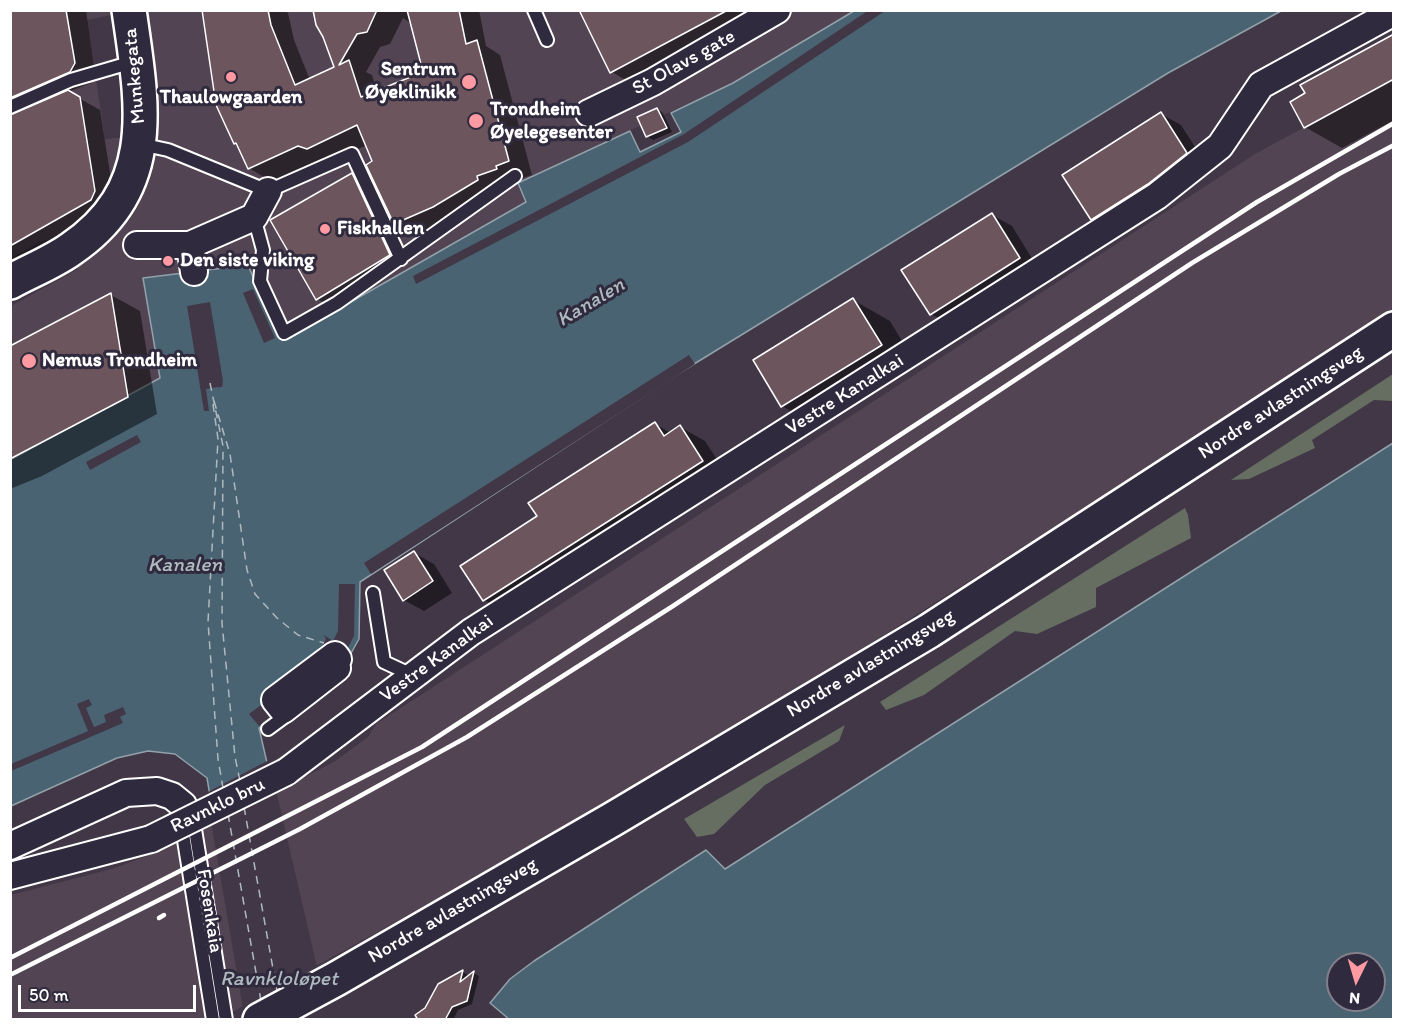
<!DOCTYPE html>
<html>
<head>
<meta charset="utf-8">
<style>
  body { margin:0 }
  #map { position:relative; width:1404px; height:1030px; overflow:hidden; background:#413747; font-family:Itim,sans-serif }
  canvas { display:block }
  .frame { position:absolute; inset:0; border:12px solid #fff; pointer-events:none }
  .north { position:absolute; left:1326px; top:952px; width:60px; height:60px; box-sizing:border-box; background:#2f2a3d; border:2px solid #827f8b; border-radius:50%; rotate:185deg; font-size:16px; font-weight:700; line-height:24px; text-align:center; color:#fff }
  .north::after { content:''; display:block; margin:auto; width:21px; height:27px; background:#ff9aa2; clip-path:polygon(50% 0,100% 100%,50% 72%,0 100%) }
  .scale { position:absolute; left:18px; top:985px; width:178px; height:27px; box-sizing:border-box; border:3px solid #fff; border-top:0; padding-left:8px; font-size:18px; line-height:21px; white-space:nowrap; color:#fff; -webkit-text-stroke:4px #2f2a3d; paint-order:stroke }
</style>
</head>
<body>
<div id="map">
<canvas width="1404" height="1030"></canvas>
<div class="frame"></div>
<div class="north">N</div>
<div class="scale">50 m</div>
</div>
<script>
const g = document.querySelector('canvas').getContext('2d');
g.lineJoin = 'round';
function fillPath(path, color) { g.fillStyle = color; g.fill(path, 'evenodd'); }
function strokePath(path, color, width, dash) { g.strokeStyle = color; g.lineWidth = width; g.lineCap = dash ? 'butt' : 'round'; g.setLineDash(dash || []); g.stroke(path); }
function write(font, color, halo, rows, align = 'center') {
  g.font = font + ' Itim,sans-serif'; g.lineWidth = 6; g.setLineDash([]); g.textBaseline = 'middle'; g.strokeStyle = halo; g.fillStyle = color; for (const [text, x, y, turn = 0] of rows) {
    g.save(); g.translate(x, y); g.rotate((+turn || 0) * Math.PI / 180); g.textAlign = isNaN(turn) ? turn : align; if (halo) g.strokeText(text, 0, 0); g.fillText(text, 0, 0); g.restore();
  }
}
fillPath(new Path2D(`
  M11 11H110L111 15 87 20 105 139 127 137 124 154 103 199 63 237 41 241 11 258Z
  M146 11H854L733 83 518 182 526 202 286 339 279 338 266 311 194 272 143 278 160 378 11 460V306L78 269 74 262 145 181 152 159 154 147Z
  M1393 79V312L818 677 557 833 220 1019 11 1020V895L115 868 152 854 334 762 368 737 376 724 1255 154Z`), '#524452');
fillPath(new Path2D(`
  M1393 374V401L1374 400 1312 440 1315 448 1249 479 1231 480Z
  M1185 508 1188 515 1191 538 1096 588V607L1037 634 1015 631 924 695 886 710 880 702Z
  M845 725 839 741 765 785 714 834 697 837 684 819Z`), '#656e61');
const water = new Path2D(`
  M854 11H1281L1168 73 668 380 360 582 359 639 341 671 259 728 326 1019H248L207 778 175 754 148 751 117 758 11 806 10 460 160 378 143 278 248 265 267 310 266 311 279 337 286 339 526 202 518 183 630 131 640 152 681 132 671 113 733 83Z
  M1393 443V1019L510 1020 490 1003 510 979 534 961 706 850 725 869ZM1338 964H1374V1000H1338Z`);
fillPath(water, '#4a6372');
strokePath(water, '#92a1aa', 1.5);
fillPath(new Path2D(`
  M869 10 885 11 688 142 416 284 413 276 684 134Z
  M253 289 275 338 264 343 243 293Z
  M210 302 223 381 222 387H219L220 389 218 387 206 389 209 411H204L187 306Z
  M689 355 695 364 371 574 364 563Z
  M137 435 141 442 90 470 86 462Z
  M339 584H355L354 636 337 668 259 726 249 714 284 688 323 650 318 648 322 647 326 639 324 635 333 641 338 631Z
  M89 699 92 705 86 708 94 727 106 722 104 715 123 707 126 714 120 717 123 723 11 771V764L88 731 77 704Z
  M269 760 329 1019V1020H245L206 793Z`), '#413747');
fillPath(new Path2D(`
  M10 10H86L95 75 91 83 68 92 100 110 115 204 10 269Z
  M203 10H283L288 13 294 40 310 80 336 68 314 10H479L486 46 500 55 532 175 519 179 520 182 499 189 457 219 418 237 395 223 367 145 331 161 323 158 272 182 249 168 238 145 235 143ZM403 18 412 24 425 73 377 92 372 75 366 72 380 47 390 44Z
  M581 10H785L641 89 612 72Z
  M1394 36V120L1342 148 1305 127Z
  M657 109 663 113 672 132 653 140 647 136Z
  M1161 114 1181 125 1206 164 1112 230 1092 219Z
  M352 175 358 178 395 259 323 302 317 299Z
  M992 215 1012 226 1039 270 951 325 931 314Z
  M111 295 140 311 157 414 42 476 10 489V348Z
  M853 300 890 321 917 366 819 427 782 406Z
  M655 424 671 433 680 427 705 441 727 475 509 614 484 600 539 517Z
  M414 553 434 564 452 593 424 611 404 600Z
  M463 972 469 976 474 973 479 976 472 1004 458 1010 453 1020H418L417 1016 426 1009 439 985Z`), '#0007');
strokePath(new Path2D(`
  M210 383 223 446 222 623 235 757 240 781
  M214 401 230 454 247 570 255 594 277 618 298 635 324 643
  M213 404 218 439 208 622 218 759 223 788
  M244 807 277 991
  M228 814 261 1001`), '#aeb9c0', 1.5, [8, 6]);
const building = new Path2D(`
  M10 10H66L75 63 70 72 10 98Z
  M202 10H268L271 25 295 85 334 67 323 37 316 25 313 10H377L367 32 357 34 339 65 349 60 361 97 423 72 407 10H459L466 44 477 40 509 161 496 166 497 169 477 176 478 180 433 207 394 224 366 165 372 161 357 125 307 149 298 146 248 169 236 143 234 144 216 105Z
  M579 10H728L610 73Z
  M1394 34V79L1304 128 1290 102 1305 93 1300 85Z
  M68 90 80 97 95 191 91 200 10 246V115Z
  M657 108 667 128 646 137 637 117Z
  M1161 112 1187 153 1148 184 1091 220 1062 175Z
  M352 173 390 255 316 300 270 220Z
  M992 213 1020 258 930 315 901 270Z
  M111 293 128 397 10 459V346Z
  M853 298 882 345 781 407 753 360Z
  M655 422 664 436 680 425 703 461 483 601 460 566 537 516 528 503Z
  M414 551 433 581 403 601 384 570Z
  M463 970 460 982 474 971 467 1001 452 1007 445 1020H418L415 1015 425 1008 438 984Z`);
fillPath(building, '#6c555d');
strokePath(building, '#fff', 1.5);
const lane = new Path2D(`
  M534 10 547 40
  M10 107 71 80 136 61
  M140 144 168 150 268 191 352 154 401 259
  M254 217 263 250 260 281 284 333 337 303 515 176
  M373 593 384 662 412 675
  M268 729 291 712
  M193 817 226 1020
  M182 821V828L213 1020`);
const street = new Path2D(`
  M589 113 653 82 777 10
  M137 245H190L254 217 268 191
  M190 245 194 272
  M335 655 338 659 284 702 335 663 337 668 283 710 275 700Z
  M286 772 471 632 1157 196 1220 146 1261 85 1394 12
  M10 846 126 793 157 791 172 796 183 805
  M10 876 151 839`);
const secondary = new Path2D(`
  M10 282C30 271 53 262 71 249 161 188 142 102 129 10`);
const highway = new Path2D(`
  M260 1020 336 979 613 819 929 631 1394 329`);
strokePath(lane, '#fff', 16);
strokePath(street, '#fff', 30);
strokePath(secondary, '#fff', 38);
strokePath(highway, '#fff', 38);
strokePath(lane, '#2f2a3d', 12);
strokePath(street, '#2f2a3d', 26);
strokePath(secondary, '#2f2a3d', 33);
strokePath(highway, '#2f2a3d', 33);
strokePath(new Path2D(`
  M159 918 164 915
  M10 958 422 747 1257 202 1394 123
  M10 975 300 829 467 737 673 606 1192 263 1339 174 1394 145`), '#fff', 4.5);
const streetBridge = new Path2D(`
  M151 839 286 772`);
strokePath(streetBridge, '#fff', 30, []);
strokePath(streetBridge, '#2f2a3d', 26);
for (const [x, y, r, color] of [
  [231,77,6,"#ff9aa2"],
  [469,82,8,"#ff9aa2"],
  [476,121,8,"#ff9aa2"],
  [325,229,6,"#ff9aa2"],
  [168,261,6,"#ff9aa2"],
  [29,361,8,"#ff9aa2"]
]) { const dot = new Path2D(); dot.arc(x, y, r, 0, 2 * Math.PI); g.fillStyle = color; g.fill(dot); strokePath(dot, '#2f2a3d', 2); }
write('20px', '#fff', '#2f2a3d', [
  ["St Olavs gate",684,63,-29],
  ["Munkegata",135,76,-95],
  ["Vestre Kanalkai",845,395,-32],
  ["Nordre avlastningsveg",1281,403,-33],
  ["Vestre Kanalkai",437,659,-36],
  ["Nordre avlastningsveg",871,664,-31],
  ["Ravnklo bru",218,806,-26],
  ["Fosenkaia",209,911,81],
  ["Nordre avlastningsveg",453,911,-30]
]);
write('bold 20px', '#fff', '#2f2a3d', [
  ["Sentrum",456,70,"right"],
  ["Øyeklinikk",456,93,"right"],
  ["Thaulowgaarden",231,98,"center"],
  ["Trondheim",490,110],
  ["Øyelegesenter",490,133],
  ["Fiskhallen",337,229],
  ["Den siste viking",180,261],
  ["Nemus Trondheim",42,361]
], 'left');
write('italic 21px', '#aeb9c0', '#2f2a3d', [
  ["Kanalen",591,303,-31],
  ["Kanalen",185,566],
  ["Ravnkloløpet",279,980]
]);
</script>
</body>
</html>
